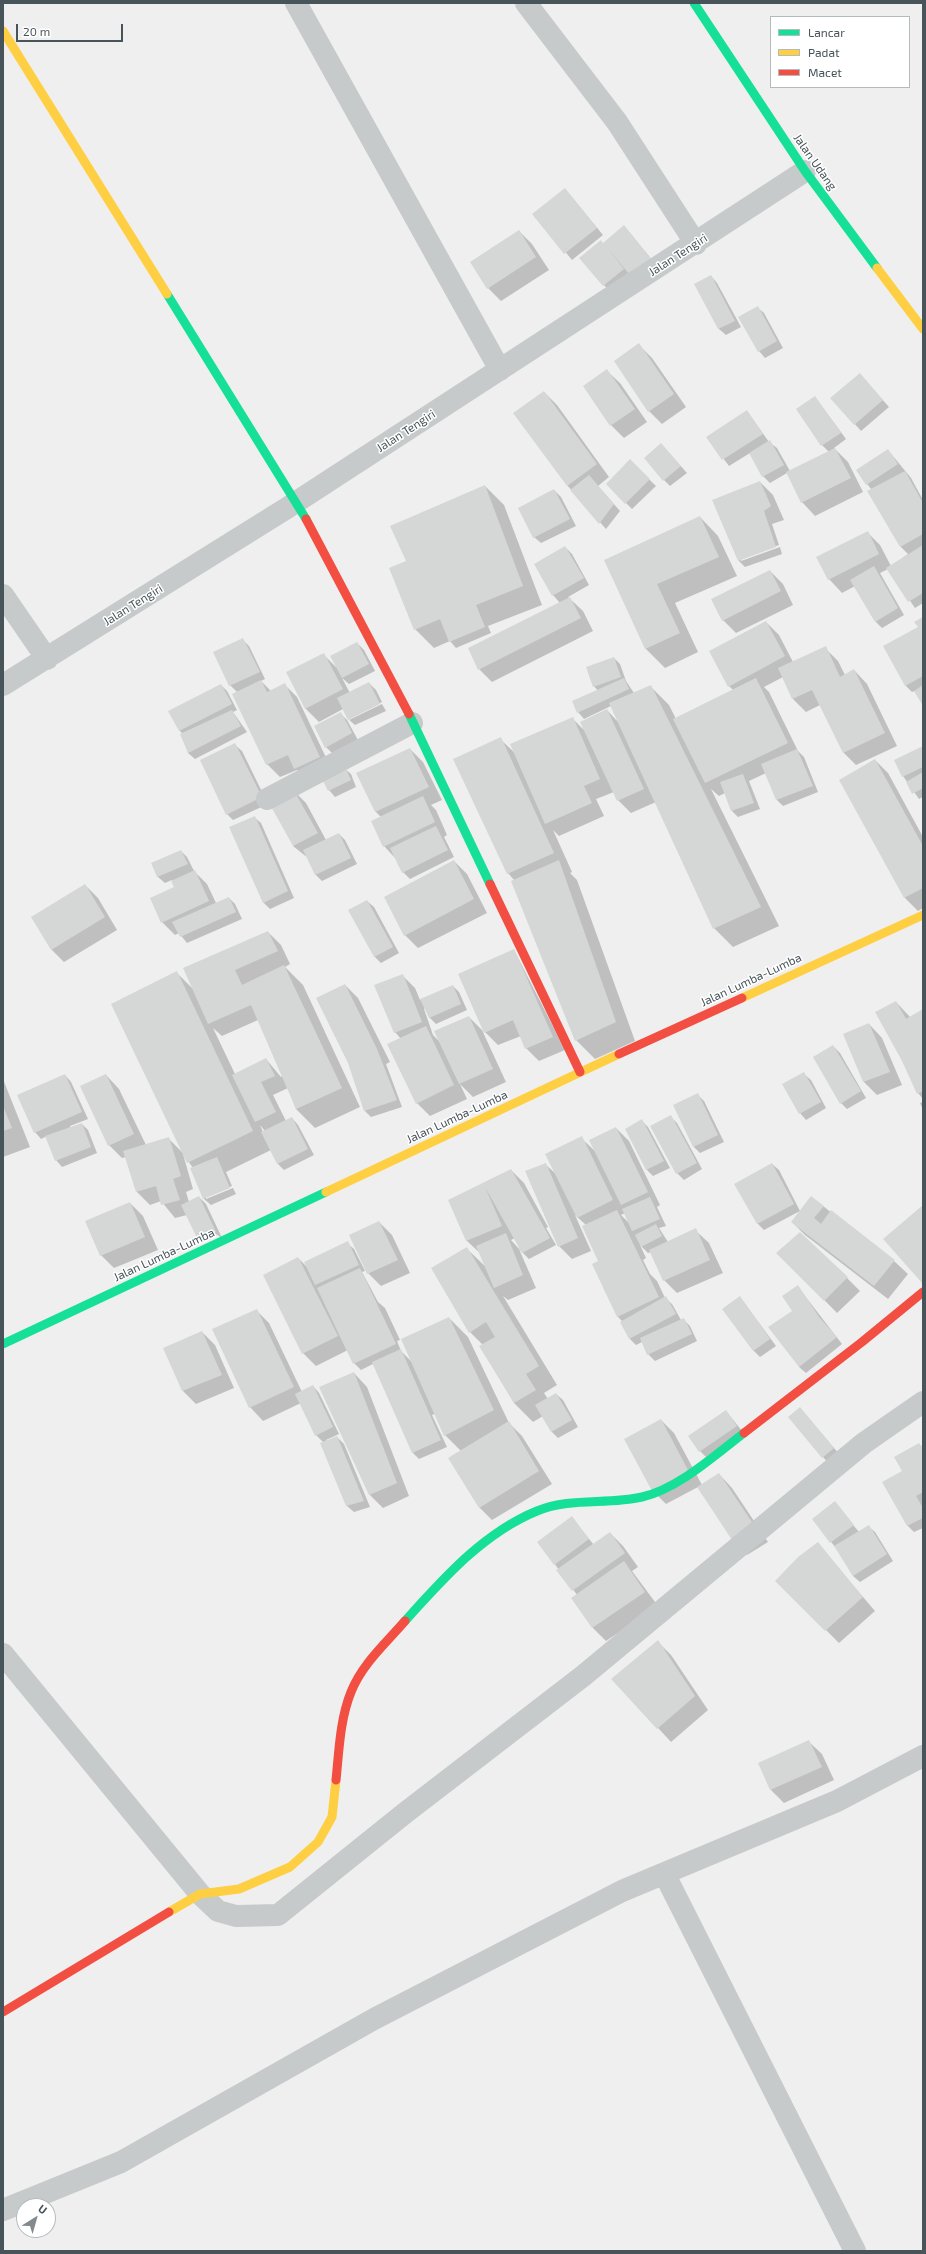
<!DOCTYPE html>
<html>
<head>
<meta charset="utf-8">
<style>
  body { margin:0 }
  #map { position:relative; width:926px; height:2254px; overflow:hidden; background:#efefef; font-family:"Exo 2",sans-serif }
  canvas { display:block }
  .frame { position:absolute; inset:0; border:4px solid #47545a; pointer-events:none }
  .legend { position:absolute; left:770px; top:16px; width:140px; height:72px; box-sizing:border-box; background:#fff; border:1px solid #b5bbbd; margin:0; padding:5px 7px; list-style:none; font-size:12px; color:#47545a }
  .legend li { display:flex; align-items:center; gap:8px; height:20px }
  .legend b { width:20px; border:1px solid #b5bbbd }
  .north { position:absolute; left:16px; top:2198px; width:40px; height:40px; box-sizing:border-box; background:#fff; border:1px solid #b5bbbd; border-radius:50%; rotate:37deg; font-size:11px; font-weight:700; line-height:16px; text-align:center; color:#47545a }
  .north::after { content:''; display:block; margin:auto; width:14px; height:18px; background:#828a8e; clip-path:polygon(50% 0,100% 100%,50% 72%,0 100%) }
  .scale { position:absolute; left:16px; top:24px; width:107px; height:18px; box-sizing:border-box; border:2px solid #47545a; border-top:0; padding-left:5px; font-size:12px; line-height:14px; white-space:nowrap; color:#47545a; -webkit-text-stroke:3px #fff; paint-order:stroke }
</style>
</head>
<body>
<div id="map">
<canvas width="926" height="2254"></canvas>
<div class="frame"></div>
<ul class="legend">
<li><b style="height:5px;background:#16e098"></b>Lancar</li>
<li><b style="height:5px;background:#ffcf43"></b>Padat</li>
<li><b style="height:5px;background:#f24e42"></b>Macet</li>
</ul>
<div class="north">U</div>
<div class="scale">20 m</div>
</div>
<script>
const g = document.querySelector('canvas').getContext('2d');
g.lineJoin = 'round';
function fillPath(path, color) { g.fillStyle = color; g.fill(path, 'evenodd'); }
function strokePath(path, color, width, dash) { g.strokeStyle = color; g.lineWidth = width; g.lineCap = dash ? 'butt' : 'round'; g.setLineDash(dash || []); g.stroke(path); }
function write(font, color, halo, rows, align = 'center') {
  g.font = font + ' "Exo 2",sans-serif'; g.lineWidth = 3; g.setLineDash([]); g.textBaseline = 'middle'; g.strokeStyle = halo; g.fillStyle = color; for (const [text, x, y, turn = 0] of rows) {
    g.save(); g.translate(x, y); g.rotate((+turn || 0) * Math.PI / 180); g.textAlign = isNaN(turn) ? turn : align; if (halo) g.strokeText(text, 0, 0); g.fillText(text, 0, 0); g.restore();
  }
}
fillPath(new Path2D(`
  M571 196 603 235 572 260 534 214Z
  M519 231 532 244 549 270 501 301 488 288Z
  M630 233 662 272H629L630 276 610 292 581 258 604 244Z
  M711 276 717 283 741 327 726 335 719 329 695 284Z
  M757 307 764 313 783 348 765 358 759 351Z
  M639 345 652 358 686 407 662 424 649 411Z
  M606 370 620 383 647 422 624 438 611 425Z
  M866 381 889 407 861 431 832 398Z
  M544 392 557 405 609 477 598 486 620 511 606 529 567 485Z
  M815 397 846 439 834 448 848 462 863 492 815 516 802 502 787 473 770 483 763 476 750 453 729 466 707 437 747 411 769 442 777 448 790 471 829 452 822 445Z
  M661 444 687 473 670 486 664 480Z
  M888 450 911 478 923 500V603L915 608 888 569 880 573 904 615 882 628 876 622 855 586 842 593 829 579 867 532 880 545 891 566 908 554 901 547 869 492 872 490 867 484Z
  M630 461 656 486 632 509 607 484Z
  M760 482 773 495 784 520 772 524 779 545 741 559V561L780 547 782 554 745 567 739 561Z
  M485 486 504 505 542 605 488 626 491 633 456 648 450 641 434 648 415 629 407 562Z
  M554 490 561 497 576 526 541 543 534 537Z
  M700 517 718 536 737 576 675 603 698 652 665 668 646 649 605 561Z
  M565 547 572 554 589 585 568 597 583 611 593 631 492 682 479 669 560 603 553 595Z
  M770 571 783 584 793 605 736 633 723 620Z
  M923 618V704L915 691 912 692 906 686 885 647 919 628Z
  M766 622 779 635 793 662 825 648 838 661 845 675 854 670 867 684 897 746 856 765 843 752 820 705 806 712 793 699 783 677 764 687 769 692 798 751 804 757 818 792 783 806 777 800 766 773 749 781 760 809 738 817 732 811 725 793 719 796 711 789 779 926 733 947 714 928 656 802 631 813 618 800 614 792 596 799 604 816 559 836 553 830 572 872 570 873 577 880 635 1041 595 1059 576 1040 514 880 508 873 500 739 515 753 572 718 585 731 607 710 618 722 611 706 584 719 578 712 598 691 594 686 614 658 620 664 626 681 634 693 650 686 669 705 676 719 733 690 729 686Z
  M243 640 249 646 265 679 261 681 271 691 284 684 297 697 332 770 308 781 297 770 280 777 267 764 238 693 230 685Z
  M357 643 364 650 375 671 349 684 342 678 350 693 369 683 376 690 382 702 349 718V720L382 704 386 711 355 725 348 719 343 709 319 722 306 709 287 673 323 654 336 667Z
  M221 685 227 691 237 710 233 712 247 732 195 759 188 753 183 734 179 730Z
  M341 714 347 720 358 740 332 753 326 747Z
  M235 745 242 751 268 804 233 820 227 814Z
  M923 747V797L919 799 903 776Z
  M410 749 423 762 442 800 431 805 436 810 447 835 444 837 454 857 410 879 403 872 396 859 384 846 381 817 376 812 358 774Z
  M875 760 888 773 923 837V908L918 911 905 898Z
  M344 768 351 774 356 787 335 797 329 790Z
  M293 790 306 803 326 840 339 834 345 840 357 864 322 881 315 874 308 858 293 846Z
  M254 817 261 823 294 898 270 909 263 902Z
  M181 851 187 857 194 871 207 884 216 903 229 898 235 904 242 919 187 943 179 933 175 935 162 922 176 888 172 880 165 883 158 877 152 864Z
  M454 861 467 874 487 913 418 948 405 935Z
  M85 885 98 898 117 930 64 962 51 949Z
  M367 901 374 907 399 953 381 963 375 957 350 911Z
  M268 932 281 945 290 964 285 967 303 985 360 1107 315 1128 296 1109 288 1088 273 1095 286 1121 292 1118 298 1125 314 1155 284 1170 278 1164 271 1150 226 1172 232 1186 206 1197V1199L233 1188 236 1194 211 1205 204 1199 191 1169 193 1168 183 1154 193 1189 186 1192 189 1202 199 1197 206 1204 222 1238 187 1215 175 1218 161 1201 150 1205 137 1192 126 1157 122 1158 109 1145 106 1075 119 1089 146 1145 168 1138 182 1152 176 972 193 989ZM258 1020 282 1076 281 1077 266 1059 235 1074 213 1028 222 1036ZM260 1125 265 1131 263 1132Z
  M514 950 565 1050 539 1061 526 1048 521 1036 498 1045 485 1032Z
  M402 975 415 988 420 1000 453 986 459 992 467 1010 436 1024 430 1018 425 1008 424 1009 433 1035 440 1042 469 1017 482 1030 506 1082 473 1097 460 1084 467 1099 430 1116 417 1103 401 1039 395 1032Z
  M345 985 358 998 390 1062 386 1064 402 1107 371 1117 364 1110 349 1062Z
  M896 1002 910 1017 923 1010V1099L918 1093Z
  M869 1024 882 1038 902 1085 877 1095 864 1082 844 1034Z
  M833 1046 840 1053 866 1098 847 1109 841 1103Z
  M804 1074 811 1080 826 1108 806 1120 800 1113Z
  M65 1075 71 1082 88 1119 70 1126V1128L82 1124 88 1130 97 1153 62 1167 56 1160 47 1136 41 1139 35 1132Z
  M3 1079 30 1147 3 1157Z
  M698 1095 704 1101 724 1142 700 1153 694 1147Z
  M923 1102V1110L920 1103Z
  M671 1117 677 1123 702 1169 684 1180 677 1173Z
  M642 1121 648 1127 670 1168 653 1176 647 1170Z
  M616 1128 629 1141 660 1205 657 1207 666 1226 659 1228 668 1242 695 1230 709 1243 723 1273 677 1293 664 1280 651 1252 648 1253 640 1245 646 1258 643 1260 650 1274 657 1281 665 1298 672 1304 681 1320H684L690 1326 697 1341 655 1361 648 1354 642 1342 636 1345 630 1339 622 1321 618 1317 603 1287 599 1261 586 1225 575 1215 591 1251 572 1259 559 1246 545 1164 556 1174 581 1138 595 1151ZM625 1213 630 1224 621 1215Z
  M772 1164 779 1170 800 1211 764 1230 758 1224 736 1184Z
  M511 1170 524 1183 548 1227 546 1228 556 1245 529 1259 519 1249 536 1288 508 1300 503 1296 557 1385 544 1393 548 1399 556 1394 563 1400 578 1427 558 1438 552 1432 543 1416 533 1422 514 1403 481 1347 483 1345 470 1332 466 1248 487 1268 481 1254 467 1241 449 1201ZM515 1238 520 1250 511 1240Z
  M130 1203 143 1216 158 1250 114 1268 101 1255Z
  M823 1206 894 1261 908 1274 888 1299 805 1235 792 1222Z
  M379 1222 392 1235 410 1273 381 1286 368 1273Z
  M347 1243 354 1249 365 1271 362 1272 378 1302 385 1308 400 1340 397 1341 401 1351 412 1362 449 1318 468 1337 509 1423 522 1436 552 1484 492 1520 479 1507 461 1451 445 1435 435 1414 432 1415 447 1447 419 1459 413 1453 373 1364 361 1370 354 1363 348 1350 316 1366 303 1353 298 1258 308 1268Z
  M778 1253 847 1278 860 1291 837 1313Z
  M798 1287 842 1344 806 1373 799 1367 793 1311Z
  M740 1297 776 1346 760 1357 753 1350Z
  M256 1310 269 1323 302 1392 313 1386 319 1393 339 1434 326 1440V1442L337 1437 344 1444 370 1507 354 1512 347 1506 324 1443 316 1435 301 1403 263 1421 250 1407 214 1330Z
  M202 1332 215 1345 234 1388 196 1404 183 1391Z
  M354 1373 367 1387 409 1496 383 1508 370 1495 321 1387Z
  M800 1408 840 1455 829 1464 789 1417Z
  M726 1411 743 1432 706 1457 700 1451Z
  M661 1420 674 1433 702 1485 719 1474 732 1488 768 1542 747 1555 734 1542 698 1487 666 1504 653 1491Z
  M919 1444 923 1448V1528L914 1532 908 1526 883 1483 903 1471Z
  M835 1503 859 1532 868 1526 875 1532 893 1561 860 1582 853 1576 836 1548 813 1520Z
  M572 1518 594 1545 610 1533 623 1546 638 1567 632 1571 658 1606 606 1641 593 1628 573 1598 577 1595 539 1542Z
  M817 1543 875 1611 839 1643 777 1581Z
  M658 1642 671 1655 708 1710 671 1742 613 1679Z
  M808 1741 822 1754 834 1780 784 1803 771 1790 759 1763Z`), '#0003');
fillPath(new Path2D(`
  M565 188 597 228 564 254 532 214Z
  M624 225 656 265 634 280 606 246 624 269 603 286 579 258 601 240 603 243Z
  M519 230 536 257 487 289 470 262Z
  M711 275 735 321 718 329 694 284Z
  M758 306 777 341 758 352 738 317Z
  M639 343 674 394 648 412 614 361Z
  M607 369 635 409 610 426 583 386Z
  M860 373 883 400 854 425 830 398Z
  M544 391 597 464 567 486 513 413Z
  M815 396 841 433 821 446 796 409Z
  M747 410 763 434 722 460 706 437Z
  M770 440 784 465 762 477 749 453Z
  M661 443 681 466 663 481 644 458Z
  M835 448 851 478 801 503 786 472Z
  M888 449 898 464 866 485 856 470Z
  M630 459 650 479 625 504 606 484Z
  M905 471 923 503V534L900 547 867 491Z
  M589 475 614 504 599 524 570 490Z
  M760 481 771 506 764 511 776 547 738 561 712 500Z
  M485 485 523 586 476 605 485 627 449 642 440 619 414 630 389 568 406 561 390 526Z
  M554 489 570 519 533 538 518 508Z
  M700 516 719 557 657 584 680 633 645 649 604 560Z
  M868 531 879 554 828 580 816 557Z
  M923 545V593L908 602 886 568Z
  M565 546 584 578 552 596 534 564Z
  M874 566 898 608 875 622 850 580Z
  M770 570 781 591 722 621 711 599Z
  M570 597 581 618 478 670 468 648Z
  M923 617V676L905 686 883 646 918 627 914 622Z
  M766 621 785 656 728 687 709 651Z
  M243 638 260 672 229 686 213 652Z
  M357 642 369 664 342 678 330 656Z
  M826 646 840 677 854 669 885 733 843 753 812 690 792 699 778 668Z
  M324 653 343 689 305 709 286 672Z
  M614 657 621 677 593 687 586 667Z
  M624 678 629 689 577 713 572 701Z
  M756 678 788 743 705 783 673 719Z
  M261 680 267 692 285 683 320 757 294 769 288 755 266 765 232 694Z
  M369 682 380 704 348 720 337 698Z
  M221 684 232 704 179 731 168 711Z
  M651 685 761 907 713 929 609 703Z
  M923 685V706L914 691Z
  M607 709 644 789 617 801 580 722Z
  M232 710 241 726 188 753 180 734Z
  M341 712 352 733 325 748 314 726Z
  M573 717 600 779 584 786 592 803 545 824 510 744Z
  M501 737 554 853 507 874 453 759Z
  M235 743 262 797 226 815 200 760Z
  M923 746V767L902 777 894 760Z
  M410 748 429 787 375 812 356 773Z
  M797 749 813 786 776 800 761 764Z
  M875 759 923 846V888L904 898 839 780Z
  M345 767 351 780 328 791 321 777Z
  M923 772V788L912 794 906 782Z
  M743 774 754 803 731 811 720 782Z
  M293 789 318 833 293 846 268 801Z
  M423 796 435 822 383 847 371 821Z
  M255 816 288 891 263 903 229 827Z
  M436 826 448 850 402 873 390 848Z
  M339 833 351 858 315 875 303 850Z
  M181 850 188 864 157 877 151 863Z
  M454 860 474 899 404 936 384 897Z
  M559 860 616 1022 575 1041 511 881Z
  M195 870 209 901 161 923 150 898 174 887 171 881Z
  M85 884 105 917 51 950 31 917Z
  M229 897 236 912 180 937 172 922Z
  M367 900 393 947 374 957 348 910Z
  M268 931 278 951 235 970 242 985 284 965 342 1088 296 1109 251 1005 208 1024 183 968Z
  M514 949 553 1037 525 1049 513 1020 484 1033 458 974Z
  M177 971 253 1131 187 1163 111 1004Z
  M403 974 422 1022 394 1033 374 985Z
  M345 984 377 1049 397 1100 364 1111 348 1063 316 998Z
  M453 985 461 1004 429 1018 420 999Z
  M896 1001 906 1019 923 1009V1091L917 1094 902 1061 875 1012Z
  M469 1016 493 1069 459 1084 434 1031Z
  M869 1023 890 1072 863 1082 843 1034Z
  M426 1026 454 1085 416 1104 387 1044Z
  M833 1045 861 1091 840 1104 813 1057Z
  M266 1058 275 1076 261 1082 276 1112 255 1122 232 1075Z
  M804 1072 821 1102 799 1114 782 1084Z
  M65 1074 82 1112 34 1133 17 1095Z
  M106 1074 134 1134 108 1146 80 1086Z
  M698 1093 718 1135 693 1147 673 1105Z
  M3 1106 12 1128 3 1131Z
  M671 1115 697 1163 676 1174 650 1126Z
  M292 1117 308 1149 277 1164 261 1132Z
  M642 1119 664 1161 646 1170 625 1129Z
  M82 1123 91 1147 55 1161 45 1136Z
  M616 1127 648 1192 621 1205 589 1140Z
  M582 1136 613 1200 577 1218 545 1154Z
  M169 1137 181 1176 173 1179 180 1200 161 1205 156 1186 136 1192 123 1151Z
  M217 1157 230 1188 203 1199 190 1168Z
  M546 1163 578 1238 558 1247 525 1171Z
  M772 1163 794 1204 757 1224 734 1184Z
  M511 1169 550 1238 522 1253 485 1187 502 1226 466 1241 448 1200Z
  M199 1196 216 1232 198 1240 181 1205Z
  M811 1196 824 1206 814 1218 821 1224 831 1210 895 1260 874 1286 791 1222Z
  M650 1197 660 1219 632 1231 622 1209Z
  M130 1202 145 1237 100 1256 85 1221Z
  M923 1205V1282L922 1283 883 1239Z
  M617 1210 659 1297 617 1317 592 1264 598 1261 582 1226Z
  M379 1221 398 1260 367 1274 349 1235Z
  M656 1224 662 1236 641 1247 635 1235Z
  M696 1228 710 1260 663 1281 649 1250Z
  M800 1232 848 1277 824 1301 776 1253Z
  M506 1233 523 1275 494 1288 476 1246Z
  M348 1241 359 1265 315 1285 304 1262Z
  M467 1247 539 1366 526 1374 536 1390 514 1403 479 1346 495 1337 486 1322 469 1333 431 1268Z
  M298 1257 338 1336 302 1354 263 1275Z
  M360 1268 396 1344 353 1364 317 1288Z
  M798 1285 819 1317 837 1337 799 1367 768 1327 792 1311 782 1296Z
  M666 1296 676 1314 629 1339 620 1322Z
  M740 1296 770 1339 753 1351 722 1309Z
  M257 1309 294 1387 249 1408 212 1329Z
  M449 1317 494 1410 444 1436 401 1339Z
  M684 1318 692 1334 647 1355 640 1338Z
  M202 1331 222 1375 182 1391 163 1348Z
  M401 1349 441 1440 412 1453 372 1362Z
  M354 1372 397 1483 369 1495 319 1387Z
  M313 1385 333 1427 315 1436 295 1394Z
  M556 1393 572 1420 551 1432 535 1405Z
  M800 1407 834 1448 822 1458 788 1417Z
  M726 1410 737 1426 699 1452 688 1436Z
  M661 1419 689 1472 652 1491 624 1439Z
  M509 1421 539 1471 479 1508 448 1458Z
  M337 1436 364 1501 346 1506 320 1443Z
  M919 1443 923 1449V1492L916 1496 923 1508V1518L907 1526 882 1482 902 1471 894 1457Z
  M719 1473 756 1528 734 1543 697 1487Z
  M835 1501 854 1525 830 1543 812 1519Z
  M572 1516 589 1539 554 1565 537 1542Z
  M869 1525 887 1554 853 1576 834 1546Z
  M610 1532 625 1553 572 1591 556 1570Z
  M818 1542 863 1597 825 1631 775 1581 798 1557Z
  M624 1561 645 1592 592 1628 571 1598Z
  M658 1640 695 1696 657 1729 611 1679Z
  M809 1740 822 1767 770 1790 758 1763Z`), '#d5d7d7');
strokePath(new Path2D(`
  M296 3 500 370
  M526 3 617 122 696 244
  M3 595 47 659
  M3 685 287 508 805 171
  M267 799 412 723
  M3 1654 200 1894 218 1911 236 1916 278 1915 405 1813 583 1676 864 1443 923 1402
  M665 1875 855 2251
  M3 2210 121 2162 374 2019 622 1891 837 1801 923 1756`), '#c6cacb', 22);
strokePath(new Path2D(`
  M694 3 805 171 877 268
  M167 294 306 519
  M409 714 490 884
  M3 1344 326 1192
  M405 1621C443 1579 483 1533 537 1511 570 1497 607 1505 642 1497 678 1489 715 1455 744 1433`), '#16e098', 9);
strokePath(new Path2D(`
  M3 31 167 294
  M877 268 923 329
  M742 998 923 915
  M326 1192 619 1054
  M169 1912 200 1894 239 1889 290 1867 318 1842 332 1817 336 1780`), '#ffcf43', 9);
strokePath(new Path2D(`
  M306 519 409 714
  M490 884 580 1072
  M619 1054 742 998
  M744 1433 862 1342 923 1292
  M336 1780C339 1751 340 1719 351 1692 362 1664 386 1643 405 1621
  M3 2012 169 1912`), '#f24e42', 9);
write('12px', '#47545a', '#fff', [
  ["Jalan Udang",815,162,55],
  ["Jalan Tengiri",678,255,-33],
  ["Jalan Tengiri",406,431,-33],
  ["Jalan Tengiri",133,605,-32],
  ["Jalan Lumba-Lumba",751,980,-25],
  ["Jalan Lumba-Lumba",457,1117,-25],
  ["Jalan Lumba-Lumba",164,1255,-25]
]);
</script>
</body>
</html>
